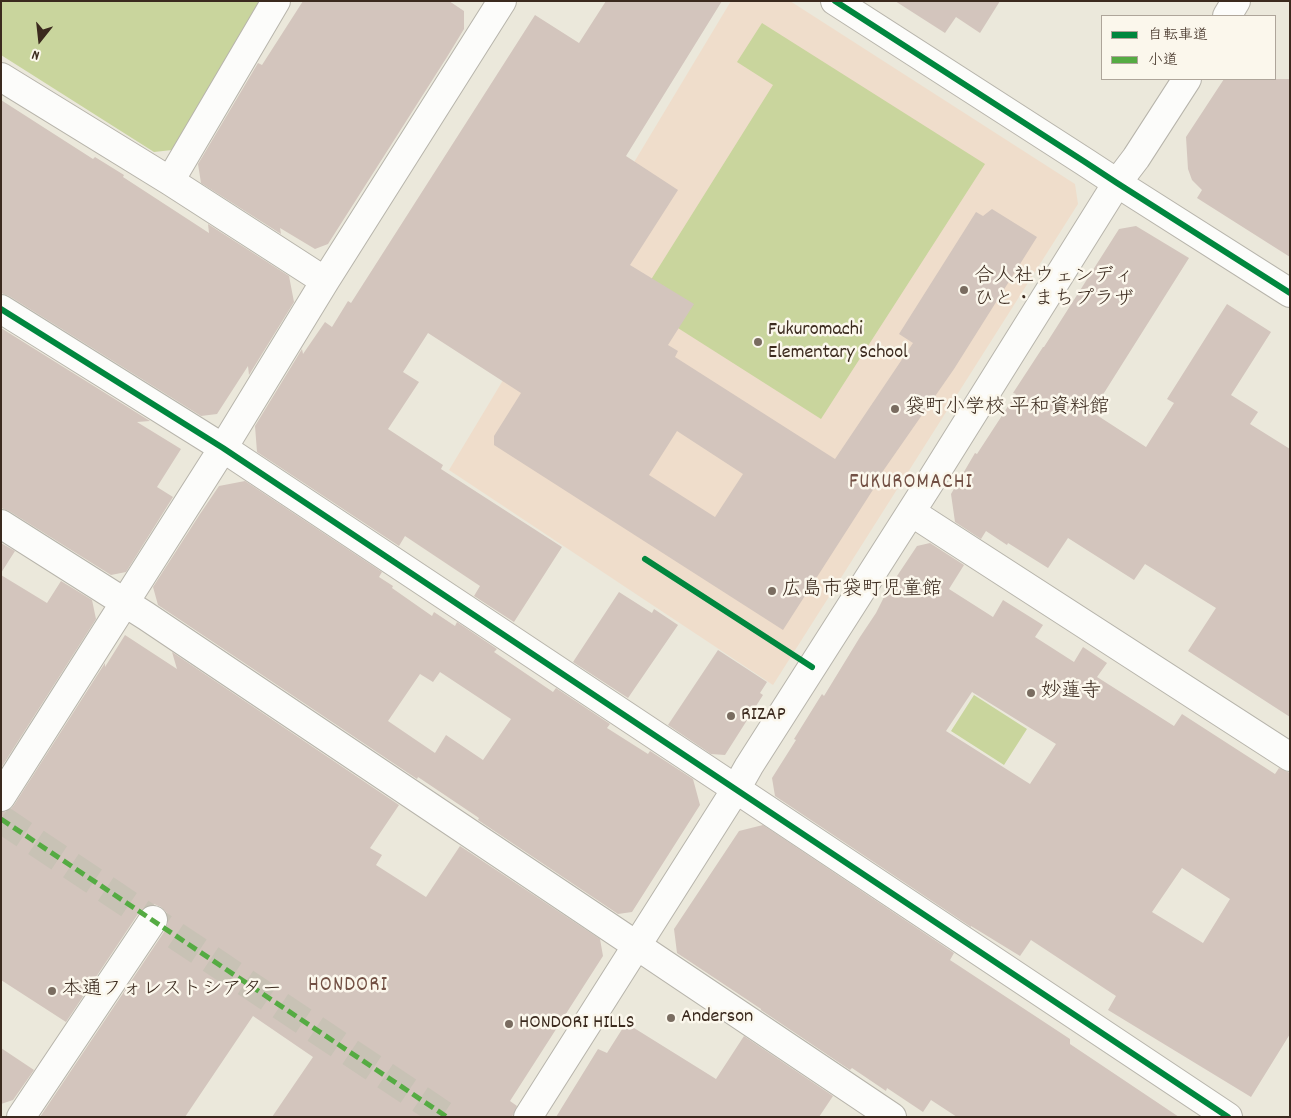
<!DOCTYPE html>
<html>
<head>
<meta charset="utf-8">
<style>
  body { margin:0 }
  #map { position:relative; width:1291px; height:1118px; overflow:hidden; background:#ebe8db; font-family:Dekko,"Klee One",sans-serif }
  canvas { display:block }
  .frame { position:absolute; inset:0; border:2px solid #3b2a1e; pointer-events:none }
  .legend { position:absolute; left:1101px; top:15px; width:175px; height:65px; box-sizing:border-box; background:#fbf7ec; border:1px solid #aea59a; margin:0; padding:6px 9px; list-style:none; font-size:15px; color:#3b2a1e }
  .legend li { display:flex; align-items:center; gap:10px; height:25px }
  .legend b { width:25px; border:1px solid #aea59a }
  .north { position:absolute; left:15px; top:15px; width:50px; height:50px; -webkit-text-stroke:4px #fbf7ec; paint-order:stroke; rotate:196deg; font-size:14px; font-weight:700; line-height:20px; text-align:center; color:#3b2a1e }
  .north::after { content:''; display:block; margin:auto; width:18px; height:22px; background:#3b2a1e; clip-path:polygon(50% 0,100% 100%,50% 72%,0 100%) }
</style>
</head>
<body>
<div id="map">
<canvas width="1291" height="1118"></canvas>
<div class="frame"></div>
<ul class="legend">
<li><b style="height:6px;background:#00873e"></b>自転車道</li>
<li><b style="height:6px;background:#55ab43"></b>小道</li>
</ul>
<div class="north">N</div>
</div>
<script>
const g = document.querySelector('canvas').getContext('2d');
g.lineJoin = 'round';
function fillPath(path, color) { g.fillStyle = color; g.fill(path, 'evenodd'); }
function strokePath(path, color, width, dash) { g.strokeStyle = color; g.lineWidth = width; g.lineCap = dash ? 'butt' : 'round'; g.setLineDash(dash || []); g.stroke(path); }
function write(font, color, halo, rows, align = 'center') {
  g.font = font + ' Dekko,"Klee One",sans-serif'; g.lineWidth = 5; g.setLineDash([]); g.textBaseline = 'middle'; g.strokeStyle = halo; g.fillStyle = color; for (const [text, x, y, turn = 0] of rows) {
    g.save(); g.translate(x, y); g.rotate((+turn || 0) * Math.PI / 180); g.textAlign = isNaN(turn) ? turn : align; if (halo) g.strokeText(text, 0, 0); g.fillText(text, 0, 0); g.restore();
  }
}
fillPath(new Path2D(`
  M731 1H790L1075 184 1078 204 773 685 449 470Z`), '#efddcb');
fillPath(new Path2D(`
  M1 1H260L172 150 154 152 1 55Z
  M762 23 985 164 821 419 637 302 773 85 737 62Z
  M974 695 1027 729 1004 765 951 731Z`), '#c9d59d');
fillPath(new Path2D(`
  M303 1H449L464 11V29L447 57 328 244 315 249 280 228 281 234 201 183 198 164 258 63 262 65Z
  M606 1H722L626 156 678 190 630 265 694 304 668 345 678 351 675 357 835 459 913 343 899 334 976 212 983 216 992 209 1037 237 954 369 874 484 876 485 783 630 494 445V436L521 393 428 333 403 372 419 382 388 429 443 465 441 469 562 547 514 622 474 596 480 586 405 536 399 546 257 452 255 426 302 349 303 354 325 322 332 327 348 301 351 303 535 15 579 43ZM677 431 743 474 715 517 649 475Z
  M895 1H1000L980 33 956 17 945 33Z
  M1224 79H1290V257L1197 198 1202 190 1192 180 1188 169 1186 137Z
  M1 100 93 159 95 157 124 175 123 177 209 233 208 224 289 276 294 302 249 375 248 366 217 414 201 416 9 296 1 293Z
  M1136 226 1189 258 1092 412 1146 447 1174 403 1167 399 1227 304 1271 332 1231 395 1258 412 1250 424 1290 449V717L1188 651 1216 608 1145 564 1134 580 1068 538 1048 568 1008 543 1007 545 986 531 981 539 955 522 951 494 975 453 977 454 1016 394 1013 393 1043 347H1044L1119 229Z
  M1 328 150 421 137 422 181 449 157 487 173 497 126 572 111 575 9 511 1 508Z
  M245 481 382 572 379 577 393 586 392 588 432 616 434 612 455 626 457 622 497 649 494 652 553 692 556 688 610 724 607 728 648 754 650 751 693 779 700 805 632 912 618 914 478 820 479 818 418 777 417 779 158 605 153 587 200 514 219 486ZM440 672 511 719 483 760 446 735 435 753 388 721 420 674 433 682Z
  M1 543 15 551 1 573Z
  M930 543 964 565 949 589 993 617 1003 600 1043 625 1035 637 1074 662 1083 647 1107 663 1097 677 1174 726 1182 714 1275 774 1279 768 1290 773V1034L1251 1097 1108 1010 1116 996 1031 940 1020 956 971 926V927L775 796 772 778 796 740 794 739 822 694 824 696 860 637 876 613 887 591 917 546ZM972 692 1056 744 1030 784 946 731ZM1182 868 1230 899 1203 943 1152 912Z
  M1 575 47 603 61 581 92 600 96 619 1 768Z
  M619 592 652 613 654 609 678 625 628 698 573 662Z
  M125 635 177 669 172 652 399 805 370 848 382 855 376 865 426 897 460 846 600 939 603 956 510 1101 517 1106 512 1117H272L313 1057 253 1016 185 1117H40L166 929 168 922 167 913 161 907 154 904 146 906 140 911 66 1022 1 980V812L9 811 14 805 105 663V667Z
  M718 650 767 682 760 693 763 695 725 755 711 754 668 725Z
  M763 825 954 953 950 960 1070 1039V1044L1179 1117H957L931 1100 923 1112 887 1088 886 1091 852 1068 850 1070 761 1010V1009L677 953 674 929 739 831Z
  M626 1023 716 1079 744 1036 833 1096 819 1117H556L598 1049 607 1053Z
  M1 1048 34 1070 13 1100 1 1104Z`), '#d3c5bd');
strokePath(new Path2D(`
  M1 819 447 1117`), '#c8c2b5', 28, [28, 14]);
const street = new Path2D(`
  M1 77 170 181 325 281
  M170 181 276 1
  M1 309 223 448 736 789
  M911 512 1290 757
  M1 524 146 616 892 1117
  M1 797 223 448 325 281 502 1
  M21 1117 153 920
  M528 1117 736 789 749 766 932 479 1117 183`);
const secondary = new Path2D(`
  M835 1 1085 162 1117 183 1290 293
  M1227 16 1236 1
  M1117 183 1136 158 1187 79
  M736 789 1228 1117`);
strokePath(street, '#b7b4ab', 30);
strokePath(secondary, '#b7b4ab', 30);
strokePath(street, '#fcfcfa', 28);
strokePath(secondary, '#fcfcfa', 28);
strokePath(new Path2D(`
  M1 819 447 1117`), '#55ab43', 5, [10, 5]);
strokePath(new Path2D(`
  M835 1 1085 162 1117 183 1290 293
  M1 309 223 448 1228 1117
  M645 559 812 667`), '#00873e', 6);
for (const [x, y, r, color] of [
  [964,290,5,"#796c60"],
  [758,342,5,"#796c60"],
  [895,409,5,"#796c60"],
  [772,591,5,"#796c60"],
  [1031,693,5,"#796c60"],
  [731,716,5,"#796c60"],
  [52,991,5,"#796c60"],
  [671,1018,5,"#796c60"],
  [509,1024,5,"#796c60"]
]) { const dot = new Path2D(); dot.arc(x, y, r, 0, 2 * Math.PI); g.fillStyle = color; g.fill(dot); strokePath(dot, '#fbf7ec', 2); }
write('20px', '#3b2a1e', '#fbf7ec', [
  ["合人社ウェンディ",974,278],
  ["ひと・まちプラザ",974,301],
  ["Fukuromachi",768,331],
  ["Elementary School",768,354],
  ["袋町小学校 平和資料館",905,409],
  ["広島市袋町児童館",782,591],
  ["妙蓮寺",1041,693],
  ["RIZAP",741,716],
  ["本通フォレストシアター",62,991],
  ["Anderson",681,1018],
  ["HONDORI HILLS",519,1024]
], 'left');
g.letterSpacing = '1px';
write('21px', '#725044', '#fbf7ec', [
  ["FUKUROMACHI",911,484],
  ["HONDORI",348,987]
]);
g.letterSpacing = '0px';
</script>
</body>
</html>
